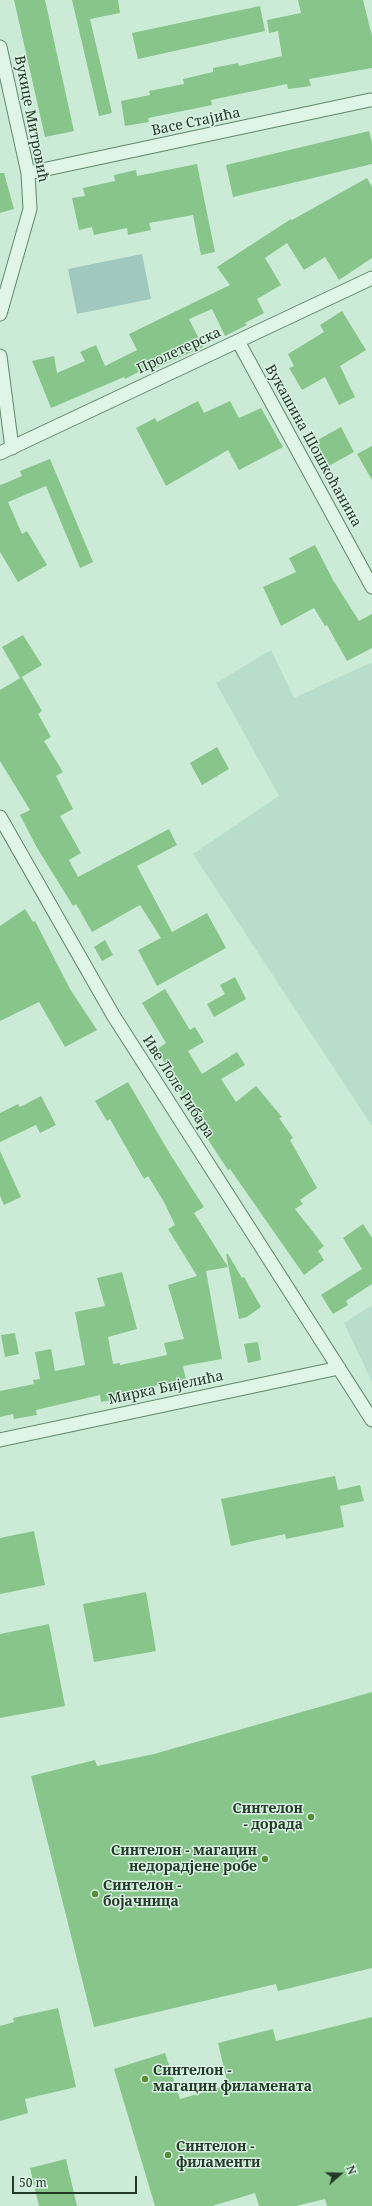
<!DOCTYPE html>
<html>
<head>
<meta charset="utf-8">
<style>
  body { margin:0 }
  #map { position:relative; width:372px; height:2206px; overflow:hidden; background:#ccebd7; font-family:"Noto Serif",serif }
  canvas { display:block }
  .north { position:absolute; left:320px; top:2154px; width:40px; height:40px; -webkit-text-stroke:3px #dbf3e4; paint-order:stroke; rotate:70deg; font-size:11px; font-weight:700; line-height:16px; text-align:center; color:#233926 }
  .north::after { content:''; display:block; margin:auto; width:14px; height:18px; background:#233926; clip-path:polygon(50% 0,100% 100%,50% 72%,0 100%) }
  .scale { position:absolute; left:12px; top:2176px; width:125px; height:18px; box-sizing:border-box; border:2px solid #233926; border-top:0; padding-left:5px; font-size:12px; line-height:14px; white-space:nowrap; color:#233926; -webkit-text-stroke:3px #dbf3e4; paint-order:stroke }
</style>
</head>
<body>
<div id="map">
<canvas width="372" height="2206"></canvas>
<div class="north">N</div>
<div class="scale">50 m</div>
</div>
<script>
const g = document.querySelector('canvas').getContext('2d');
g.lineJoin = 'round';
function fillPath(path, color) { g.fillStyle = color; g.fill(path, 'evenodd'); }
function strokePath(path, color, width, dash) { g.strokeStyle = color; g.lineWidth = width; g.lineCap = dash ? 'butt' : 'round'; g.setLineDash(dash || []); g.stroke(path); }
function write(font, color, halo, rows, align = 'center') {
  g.font = font + ' "Noto Serif",serif'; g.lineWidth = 3; g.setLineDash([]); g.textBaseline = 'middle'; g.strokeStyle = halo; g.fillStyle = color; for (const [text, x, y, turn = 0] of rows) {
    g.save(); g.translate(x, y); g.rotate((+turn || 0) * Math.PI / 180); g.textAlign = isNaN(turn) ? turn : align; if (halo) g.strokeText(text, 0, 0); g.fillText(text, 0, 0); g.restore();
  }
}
fillPath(new Path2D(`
  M271 650 294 698 372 662V1126L193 854 279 796 216 683Z
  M372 1305V1382L344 1323Z`), '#b8ddca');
fillPath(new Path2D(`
  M142 254 151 299 77 314 68 269Z`), '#a1c8bf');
fillPath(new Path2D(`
  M14 0H45L74 131 45 137Z
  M72 0H118L120 13 90 19 112 113 99 116Z
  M298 0H363L372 36V68L309 79 311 86 288 89 287 84 211 100 212 105 148 118 149 122 125 126 121 101 150 95 149 91 184 84 183 79 213 72V68L238 63 239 66 282 56 278 31 269 33 267 20 301 13Z
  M260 6 265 31 138 59 132 33Z
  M369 131 372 142V164L233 197 226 165Z
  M197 164 215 252 201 255 193 215 149 223 151 230 128 235 127 228 94 235 92 227 79 230 72 198 85 196 83 188 115 181 114 175 136 170 137 176Z
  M0 173H4L14 209 0 213Z
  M367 178 372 187V258L339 280 325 257 304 270 287 243 265 258 281 285 257 299 264 313 245 323 247 325 225 336 212 309 189 319 203 347 149 371 148 367 125 379 124 377 51 408 32 361 54 356 57 373 85 361 80 352 96 345 105 366 137 350 129 334 230 285 217 267 291 219 292 220Z
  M342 311 366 350 340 366 355 397 339 405 325 377 302 390 289 368 294 366 288 354 324 332 320 325Z
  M198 401 204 413 230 401 239 418 261 408 283 447 239 470 228 450 166 486 136 428 155 418 157 422Z
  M341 427 354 452 327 467 314 442Z
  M372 446V480L357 454Z
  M50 459 93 562 80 568 46 486 8 502 22 534 27 531 47 565 18 582 0 552V484L1 485 22 476 20 471Z
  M315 545 333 580 359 621 372 614V648L347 661 327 625 325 626 314 608 281 626 263 587 296 572 289 558Z
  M23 635 42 665 20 678 2 647Z
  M22 677 42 711 38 714 51 737 44 741 63 772 56 776 73 809 60 816 81 853 69 860 78 877 169 829 177 845 137 866 172 932 207 913 226 948 157 986 138 950 161 938 140 905 92 932 76 904 73 906 36 846 20 815 30 810 0 761V690Z
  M217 747 229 769 202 785 190 763Z
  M25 909 33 922 35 921 70 989 97 1030 65 1047 39 1002 0 1021V926Z
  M105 940 113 955 102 961 94 947Z
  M235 977 246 999 214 1017 207 1004 225 994 220 985Z
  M165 989 190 1030 195 1027 204 1042 188 1051 202 1074 237 1052 245 1065 221 1079 236 1102 256 1086 282 1117 279 1118 293 1138 290 1140 317 1188 300 1200 303 1204 295 1209 324 1246 318 1251 324 1260 304 1275 230 1169 228 1170 197 1123 157 1049 166 1043 142 1003Z
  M128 1082 170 1154 204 1207 194 1213 228 1267 206 1271 222 1359 183 1366 186 1380 124 1392 125 1398 101 1402 100 1395 36 1410 37 1415 14 1419 13 1414 0 1417V1391L34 1384 33 1380 40 1379 35 1352 51 1349 55 1371 85 1365 75 1312 105 1306 97 1278 122 1272 137 1329 108 1337 113 1364 120 1363V1365L167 1355 164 1343 184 1339 168 1285 197 1276 168 1229 175 1225 164 1202 148 1176 144 1179 110 1119 107 1121 95 1101Z
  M41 1096 56 1125 40 1133 36 1125 0 1142V1113L18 1104 20 1107Z
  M0 1151 21 1197 4 1205 0 1196Z
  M363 1224 372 1238V1284L346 1301 348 1305 333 1314 321 1295 362 1269 343 1238Z
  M226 1254H228L242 1278 244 1277 261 1307 247 1317 239 1319Z
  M15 1333 19 1354 5 1357 1 1335Z
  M258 1342 261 1360 248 1363 244 1344Z
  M335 1476 338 1490 360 1485 364 1501 340 1506 344 1527 286 1539 285 1534 231 1546 221 1499Z
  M34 1531 45 1585 0 1594V1538Z
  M146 1592 156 1651 94 1662 83 1604Z
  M49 1624 65 1706 0 1718V1634Z
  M372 1692V1968L278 1991 276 1984 94 2027 31 1776 95 1760 97 1766 154 1754Z
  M58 2008 76 2087 25 2099 28 2113 0 2121V2026L14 2022 13 2018Z
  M372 2017V2206H327L325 2199 296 2206H259L255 2193 212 2206H155L114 2069 165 2053 180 2099 228 2085 218 2043 273 2029 276 2041Z
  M66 2159 77 2206H39L30 2168Z`), '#87c58b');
const street = new Path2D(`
  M0 47 28 173 30 209 0 314
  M28 173 370 100
  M238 341 372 587
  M0 356 12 448
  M0 453 372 278
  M0 817 113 1015 372 1420
  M0 1440 339 1368`);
strokePath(street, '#628769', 15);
strokePath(street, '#dff6e7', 13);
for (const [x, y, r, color] of [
  [311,1817,4,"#578f38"],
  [265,1859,4,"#578f38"],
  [95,1894,4,"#578f38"],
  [145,2079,4,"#578f38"],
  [168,2155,4,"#578f38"]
]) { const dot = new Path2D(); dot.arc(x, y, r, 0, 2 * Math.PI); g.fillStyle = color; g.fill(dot); strokePath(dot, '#dbf3e4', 1.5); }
write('14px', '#233926', '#dbf3e4', [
  ["Вукице Митровић",31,119,79],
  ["Васе Стајића",196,122,-12],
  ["Пролетерска",179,351,-25],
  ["Вукашина Шошкоћанина",313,446,61],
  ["Иве Лоле Рибара",178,1087,57],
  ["Мирка Бијелића",166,1388,-12]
]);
write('bold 14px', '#233926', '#dbf3e4', [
  ["Синтелон",303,1809,"right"],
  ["- дорада",303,1825,"right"],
  ["Синтелон - магацин",257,1851,"right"],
  ["недорадјене робе",257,1867,"right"],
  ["Синтелон -",103,1886],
  ["бојачница",103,1902],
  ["Синтелон -",153,2071],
  ["магацин филамената",153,2087],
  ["Синтелон -",176,2147],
  ["филаменти",176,2163]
], 'left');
</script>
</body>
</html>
